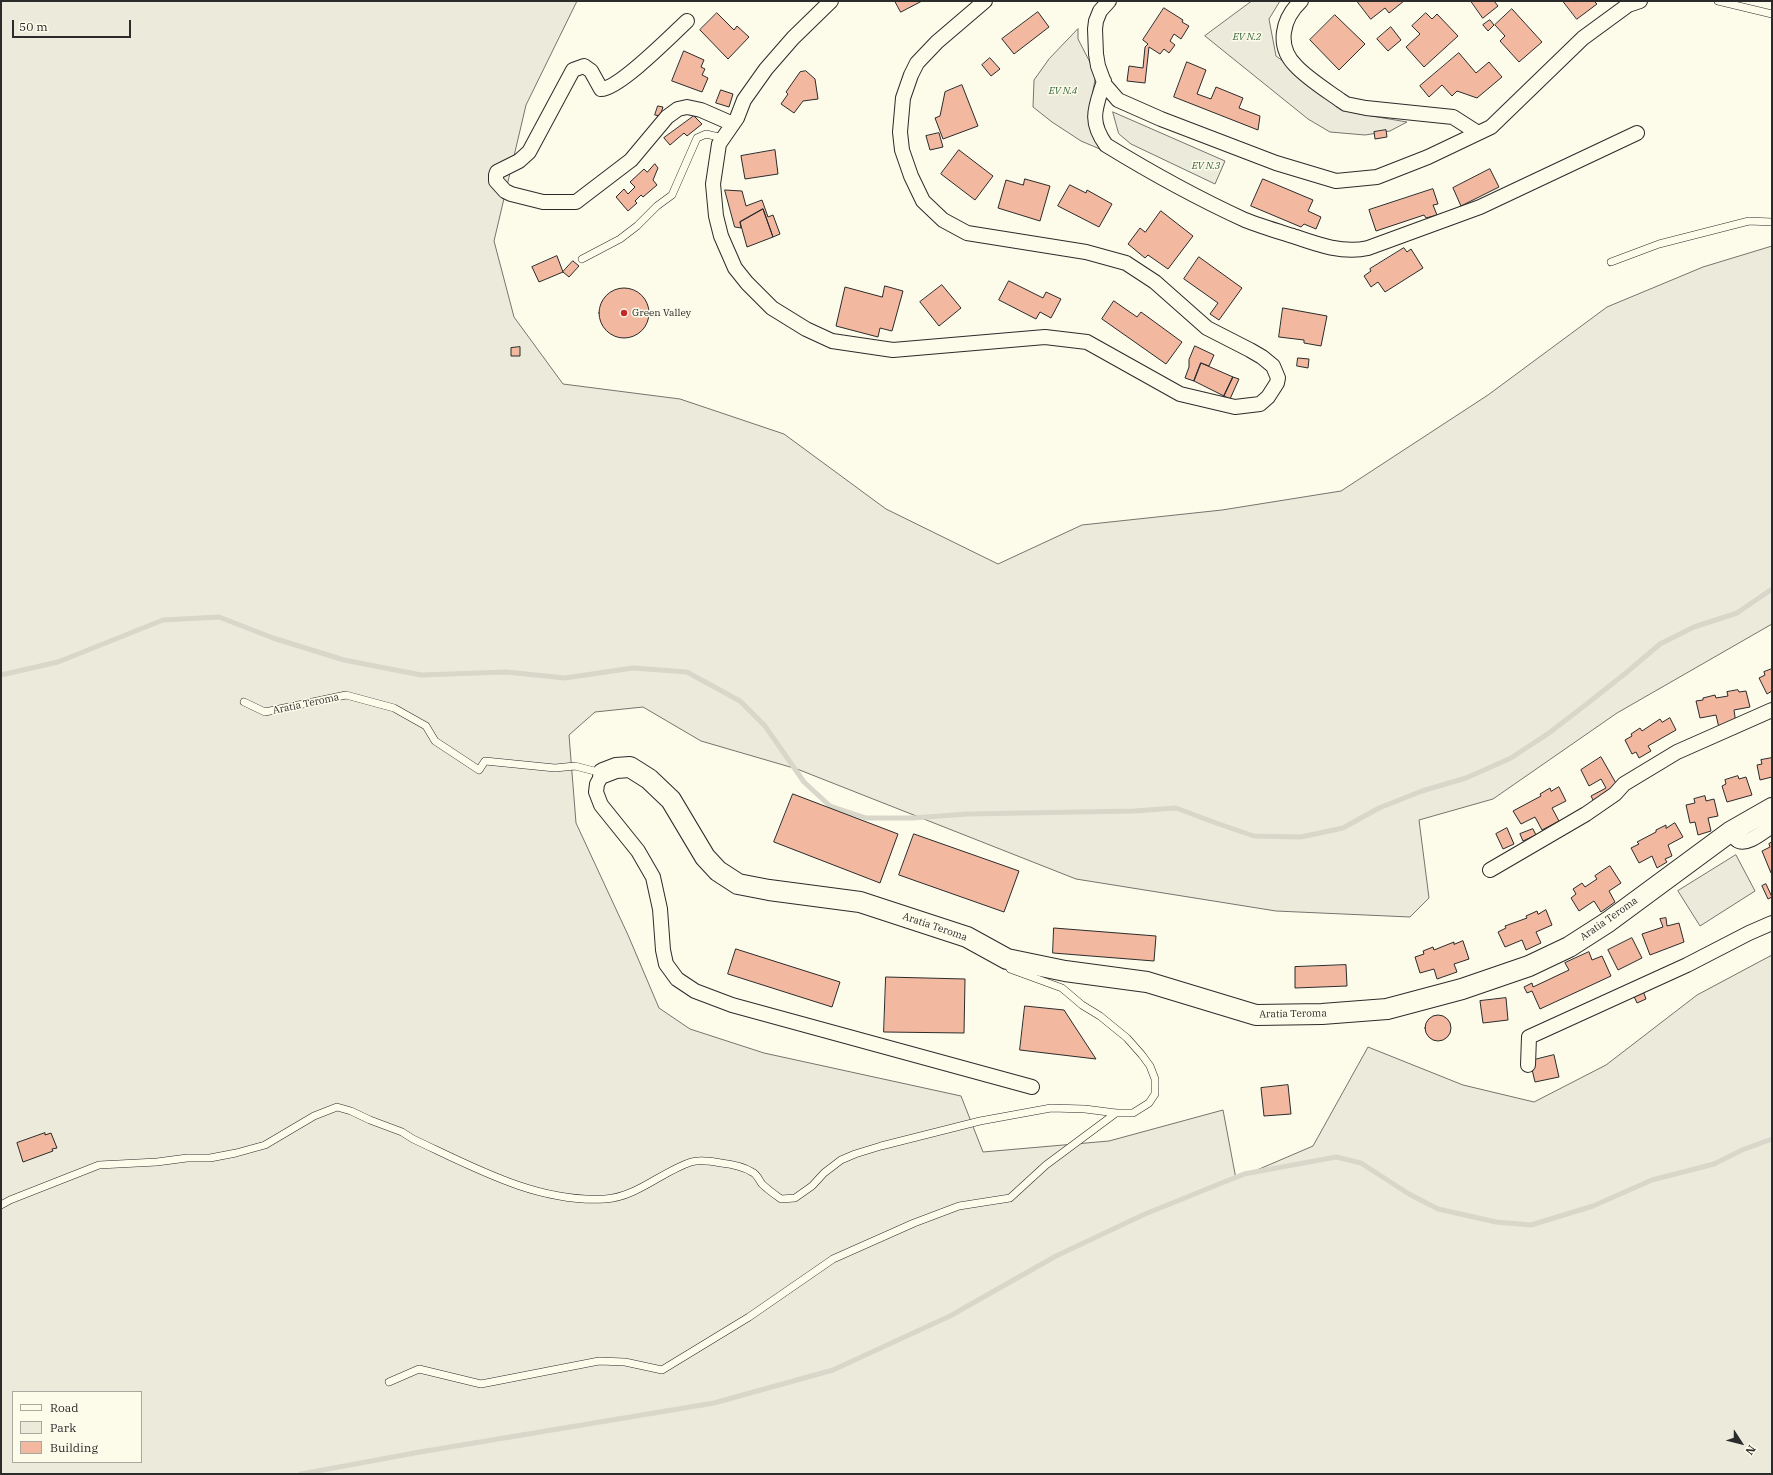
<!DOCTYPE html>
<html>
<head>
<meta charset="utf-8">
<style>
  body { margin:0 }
  #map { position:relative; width:1773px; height:1475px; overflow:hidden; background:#fdfbea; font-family:"IBM Plex Serif",serif }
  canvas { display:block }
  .frame { position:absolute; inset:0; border:2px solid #2b2b2b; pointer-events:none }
  .legend { position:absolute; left:12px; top:1391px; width:130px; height:72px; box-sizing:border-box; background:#fdfbea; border:1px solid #a9a89e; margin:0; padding:5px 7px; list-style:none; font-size:12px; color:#2b2b2b }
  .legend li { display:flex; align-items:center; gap:8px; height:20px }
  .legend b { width:20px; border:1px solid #a9a89e }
  .north { position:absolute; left:1721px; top:1423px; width:40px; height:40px; -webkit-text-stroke:3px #fdfbea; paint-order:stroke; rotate:126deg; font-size:11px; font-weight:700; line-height:16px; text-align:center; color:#2b2b2b }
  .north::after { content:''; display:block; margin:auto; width:14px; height:18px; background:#2b2b2b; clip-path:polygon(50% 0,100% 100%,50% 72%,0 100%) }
  .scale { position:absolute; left:12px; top:20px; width:119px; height:18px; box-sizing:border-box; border:2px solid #2b2b2b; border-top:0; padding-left:5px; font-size:12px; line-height:14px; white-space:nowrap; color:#2b2b2b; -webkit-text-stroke:3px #fdfbea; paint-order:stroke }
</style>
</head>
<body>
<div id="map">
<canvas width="1773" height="1475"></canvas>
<div class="frame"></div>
<ul class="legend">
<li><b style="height:5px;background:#fdfbea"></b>Road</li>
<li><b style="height:11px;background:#ecebdb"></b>Park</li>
<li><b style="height:11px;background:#f2b8a0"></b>Building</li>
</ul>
<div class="north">N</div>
<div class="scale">50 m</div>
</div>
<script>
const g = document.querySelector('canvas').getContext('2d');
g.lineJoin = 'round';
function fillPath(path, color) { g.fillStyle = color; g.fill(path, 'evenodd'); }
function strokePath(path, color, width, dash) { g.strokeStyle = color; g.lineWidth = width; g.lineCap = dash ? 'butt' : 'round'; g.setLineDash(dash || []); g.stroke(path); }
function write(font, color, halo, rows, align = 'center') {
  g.font = font + ' "IBM Plex Serif",serif'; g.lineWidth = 3; g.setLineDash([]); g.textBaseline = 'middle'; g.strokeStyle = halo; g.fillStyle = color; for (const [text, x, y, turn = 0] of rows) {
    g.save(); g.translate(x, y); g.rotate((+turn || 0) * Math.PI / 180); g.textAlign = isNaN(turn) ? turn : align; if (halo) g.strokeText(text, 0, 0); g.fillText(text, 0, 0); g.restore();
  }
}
const green = new Path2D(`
  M1 1H577L526 105 494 241 514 317 563 384 680 399 784 434 886 509 998 564 1082 525 1222 510 1341 491 1488 395 1607 307 1703 267 1772 246V624L1617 713 1493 799 1419 820 1429 898 1410 917 1276 911 1076 879 797 769 701 741 643 707 595 712 569 735 576 823 628 935 659 1008 690 1029 764 1053 961 1096 983 1152 1109 1141 1223 1110 1236 1179 1313 1146 1368 1047 1463 1085 1534 1102 1606 1065 1697 995 1772 955V1474H1ZM13 1392H141V1462H13Z
  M1252 1H1280L1269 19 1276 56 1354 113 1407 122 1390 131 1365 135 1330 132 1308 119 1205 36Z
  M1078 29V39L1096 74 1089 113 1114 155 1081 141 1052 122 1033 107 1034 80 1049 59Z
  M1113 112 1225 161 1215 184 1131 144 1119 134Z
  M1736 855 1755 891 1700 926 1678 891Z`);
fillPath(green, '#ecebdb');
strokePath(green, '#74746e', 1);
strokePath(new Path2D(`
  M1 675 58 662 163 620 219 617 273 638 344 660 421 675 506 672 565 678 633 668 687 672 740 701 765 726 804 782 830 806 866 818H913L967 814 1134 811 1176 808 1216 823 1254 836 1301 837 1343 828 1379 808 1422 791 1466 778 1511 758 1549 733 1588 703 1627 672 1660 644 1694 627 1737 613 1772 589
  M301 1474 420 1452 714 1403 833 1370 950 1316 1056 1256 1145 1214 1244 1174 1336 1157 1361 1163 1409 1194 1438 1209 1496 1222 1531 1225 1593 1206 1652 1180 1714 1164 1742 1150 1772 1139`), '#d8d7c9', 5);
const building = new Path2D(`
  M895 1H922L901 12Z
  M1357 1H1404L1389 13 1385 8 1371 19Z
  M1471 1H1494L1498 6 1483 18Z
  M1563 1H1594L1597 4 1577 19Z
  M1164 8 1183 20 1182 22 1189 26 1181 39 1174 34 1170 41 1175 45 1169 53 1164 49 1160 54 1149 47 1145 83 1127 81 1129 66 1143 68 1145 47 1148 44 1143 40Z
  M1512 9 1542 42 1519 62 1500 41 1505 36 1495 25Z
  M1038 12 1049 27 1014 54 1002 39Z
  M717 13 734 30 737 26 749 37 728 59 700 30Z
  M1426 13 1432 19 1437 14 1458 36 1424 67 1406 47 1420 34 1412 26Z
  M1335 15 1365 44 1339 70 1310 40Z
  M1490 20 1494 25 1488 31 1483 25Z
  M1391 27 1401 40 1388 51 1377 39Z
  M684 51 704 60 701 67 705 69 702 75 708 78 702 92 672 81Z
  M1459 53 1476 73 1489 62 1502 77 1477 98 1457 91 1452 96 1442 85 1429 97 1420 86Z
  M990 58 1000 69 991 76 982 65Z
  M1187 62 1206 70 1197 94 1211 99 1216 87 1243 98 1239 108 1260 116 1258 130 1174 97Z
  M806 71 815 79 818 99 803 101 794 113 781 104 788 94 786 92 800 72Z
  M962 85 978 126 943 139 935 118 940 116 945 92Z
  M721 90 733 94 729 107 716 103Z
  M658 106 663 107 660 116 655 115Z
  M694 116 702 124 687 136 684 133 670 145 664 138Z
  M1386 130 1387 137 1375 139 1374 132Z
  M939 133 943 147 930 150 926 136Z
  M775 150 778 174 745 179 741 156Z
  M959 150 993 176 975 200 941 174Z
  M655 164 658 168 653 180 657 185 643 197 641 195 635 201 637 203 628 211 616 197 624 189 628 194 635 187 630 182 644 169 647 172Z
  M1490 169 1499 187 1461 206 1453 188Z
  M1025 179 1050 186 1040 221 998 208 1006 180 1023 185Z
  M1263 179 1313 200 1308 211 1321 217 1316 229 1304 224 1301 227 1251 206Z
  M1070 185 1086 193 1087 190 1112 204 1099 227 1058 206Z
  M1433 189 1438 204 1433 205 1437 215 1426 218 1424 215 1376 231 1369 210Z
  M725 190 742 191 746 206 762 200 768 217 773 215 780 234 773 237 763 209 740 222 741 228 735 227Z
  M763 209 773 237 747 247 740 222Z
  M1161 211 1193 236 1168 269 1148 255 1145 258 1128 244 1140 228 1145 232Z
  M1404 248 1407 252 1411 249 1423 268 1385 292 1378 282 1371 287 1364 276 1371 271 1370 269Z
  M557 256 563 272 539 282 532 267Z
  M1199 257 1242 288 1219 320 1210 314 1218 303 1184 279Z
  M573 261 579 266 569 277 563 272Z
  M1009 281 1043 298 1046 292 1061 299 1051 318 1040 312 1036 319 999 300Z
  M942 285 961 308 939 326 920 302Z
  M885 286 903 291 892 331 880 328 878 337 836 326 845 287 882 297Z
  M599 313a25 25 0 1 1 50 0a25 25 0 1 1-50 0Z
  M1114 301 1137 317 1141 312 1182 342 1166 364 1102 319Z
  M1283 308 1327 316 1321 346 1304 343V340L1279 337Z
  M1195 346 1214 355 1209 366 1201 363 1194 381 1185 378 1189 367V360Z
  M520 347V356H511V348Z
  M1298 358 1309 359 1308 368 1297 366Z
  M1201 363 1233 377 1224 396 1194 381Z
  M1233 377 1239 379 1230 399 1224 396Z
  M1772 669V691L1767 694 1759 678 1765 675 1764 672Z
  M1738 690 1739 692 1746 691 1750 707 1734 710 1736 724 1719 728 1716 715 1700 718 1696 701 1703 700V698L1715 695 1716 698 1728 696 1727 692Z
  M1670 718 1676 730 1648 746 1651 751 1639 758 1636 752 1632 754 1625 740 1632 736 1631 734 1640 728 1642 731 1660 719 1662 722Z
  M1601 757 1617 785 1605 792 1607 795 1594 802 1591 796 1606 788 1601 779 1589 786 1581 770Z
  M1772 758V777L1760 780 1757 765 1762 764 1761 760Z
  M1738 776 1739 779 1746 777 1752 795 1727 802 1722 786 1726 784 1725 780Z
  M1559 787 1566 801 1552 808 1559 821 1542 830 1535 817 1521 824 1513 811 1541 796 1540 794 1550 788 1551 791Z
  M793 794 898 834 880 883 774 842Z
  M1705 796 1706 801 1714 799 1718 816 1708 818 1711 831 1698 835 1695 822 1690 823 1686 805 1695 803 1694 799Z
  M1675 823 1683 837 1668 845 1672 856 1665 859 1667 862 1657 868 1652 856 1639 863 1631 848 1639 844 1637 842 1656 832V830L1666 825V828Z
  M1507 828 1514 844 1503 849 1496 834Z
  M1533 829 1536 835 1523 841 1520 834Z
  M914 834 1019 871 1004 912 899 875Z
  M1772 842V872L1771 873 1762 851 1770 847 1769 844Z
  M1610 866 1621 883 1609 891 1615 902 1601 912 1594 901 1579 911 1571 898 1576 894 1573 889 1582 883 1585 887 1597 879 1595 876Z
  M1766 884 1772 897 1768 899 1762 886Z
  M1546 910 1552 925 1536 932 1541 943 1526 950 1522 940 1505 947 1498 932 1506 928 1505 926 1527 918 1526 916 1537 911 1538 914Z
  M1666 918 1667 926 1679 923 1684 942 1650 955 1642 934 1663 927 1660 919Z
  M1054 928 1156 936 1154 961 1053 953Z
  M1632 938 1642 958 1618 970 1608 950Z
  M1463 941 1469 959 1454 964 1457 972 1437 979 1434 969 1420 973 1415 957 1424 954 1423 951 1433 947 1434 950 1454 942V944Z
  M736 949 840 982 832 1007 728 974Z
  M1589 952 1592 960 1602 956 1611 976 1540 1009 1532 991 1527 993 1524 987 1532 983 1533 987 1569 970 1565 963Z
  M1346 965 1347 986 1295 988V967Z
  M886 977 965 979 964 1033 884 1032Z
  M1642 988 1646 999 1637 1003 1632 992Z
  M1506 998 1508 1020 1483 1023 1480 1001Z
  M1025 1006 1064 1010 1096 1059 1020 1050Z
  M1425 1028a13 13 0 1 1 26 0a13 13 0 1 1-26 0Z
  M1554 1055 1559 1077 1535 1082 1530 1061Z
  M1288 1085 1291 1114 1264 1116 1261 1088Z
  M45 1133V1135L51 1133 57 1148 52 1149 53 1151 23 1162 17 1143Z`);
fillPath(building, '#f2b8a0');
strokePath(building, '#2b2b2b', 1);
const service = new Path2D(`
  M1718 1 1772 14
  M582 259 620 239 637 226 657 206 672 195 697 138 706 134 723 138
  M1611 262 1659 244 1749 221 1772 222
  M244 702 265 712 346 695 394 708 426 726 435 741 479 770 485 761 555 768 575 766 602 773
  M1 1205 10 1200 99 1165 157 1162 187 1158H210L236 1153 265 1145 314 1116 337 1107 351 1111 370 1120 402 1132 413 1139C473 1167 537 1203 605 1199 637 1197 661 1172 691 1162 700 1159 711 1161 721 1163 730 1164 744 1167 752 1172 757 1174 759 1180 762 1184 767 1189 774 1194 781 1199L795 1198 812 1186 824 1173 841 1160 855 1154 881 1146 980 1121 1051 1108 1085 1109 1116 1113H1133L1149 1103 1155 1094V1079L1150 1066 1142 1055 1127 1038 1100 1016 1082 1005 1062 988 1010 969 1008 964
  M389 1382 419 1369 481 1384 599 1361 625 1362 662 1370 749 1317 833 1259 914 1223 959 1206 1010 1198 1046 1165 1116 1113`);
const minor = new Path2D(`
  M831 1 793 38 766 69 744 100 737 118 719 144 713 184 716 216 721 236 735 268 747 283 772 308 806 329 832 341 893 350 1045 337 1087 342 1180 394 1235 407 1260 404 1268 397 1277 383 1278 378 1273 366 1262 357 1250 350 1207 328 1155 282 1126 263 1086 252 967 233 943 220 923 201 911 176 902 150 900 132 903 98 911 75 917 63 937 42 985 1
  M1109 1 1100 11 1096 21 1095 29 1096 54 1098 66 1105 85 1118 100 1161 119 1276 163 1336 181 1377 177 1428 157 1491 127 1583 38 1628 5 1640 1
  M1301 1C1282 19 1276 46 1296 66 1307 78 1326 90 1340 100L1346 104 1366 108 1453 117 1478 133
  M687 21C672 35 619 89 601 89L591 71 584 66 573 70 529 152 519 161 497 172 496 175V181L505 191 511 194 543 202H576L631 160 667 117 678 109 687 107 701 110 733 124
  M1104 81C1096 107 1088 120 1106 145 1150 172 1197 198 1245 220 1260 226 1277 231 1293 236 1316 244 1343 254 1368 248L1480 207 1637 133
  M603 773 597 784 596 792 601 805 638 851 653 877 660 909 663 950 666 964 677 979 695 991 732 1005 1032 1087
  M1730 832C1732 834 1734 838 1737 840 1746 847 1764 831 1772 826
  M1490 870 1586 814 1615 794 1624 784 1677 752 1772 710
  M1528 1065 1529 1037 1687 965 1749 933 1772 923`);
const secondary = new Path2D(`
  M603 773 616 768 630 767 649 779 671 800 705 857 718 871 738 884 769 890 860 902 967 937 1007 959 1065 971 1147 982 1256 1015 1322 1014 1387 1009 1462 989 1529 966 1569 947 1608 922 1730 832 1772 808`);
strokePath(service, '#2b2b2b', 8);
strokePath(minor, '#2b2b2b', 16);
strokePath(secondary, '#2b2b2b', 22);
strokePath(service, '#fdfbea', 7);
strokePath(minor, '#fdfbea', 14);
strokePath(secondary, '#fdfbea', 20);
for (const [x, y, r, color] of [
  [624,313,4,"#c62828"]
]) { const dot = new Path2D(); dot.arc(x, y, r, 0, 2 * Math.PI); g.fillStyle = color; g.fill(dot); strokePath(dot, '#fdfbea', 1.5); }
write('italic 10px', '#34623c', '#fdfbea', [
  ["EV N.2",1247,37],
  ["EV N.4",1063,91],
  ["EV N.3",1206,166]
]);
write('10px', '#2b2b2b', '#fdfbea', [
  ["Green Valley",632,313]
], 'left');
write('10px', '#2b2b2b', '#fdfbea', [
  ["Aratia Teroma",306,704,-12],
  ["Aratia Teroma",1609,919,-35],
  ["Aratia Teroma",935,927,19],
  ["Aratia Teroma",1293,1014,-1]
]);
</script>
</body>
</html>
